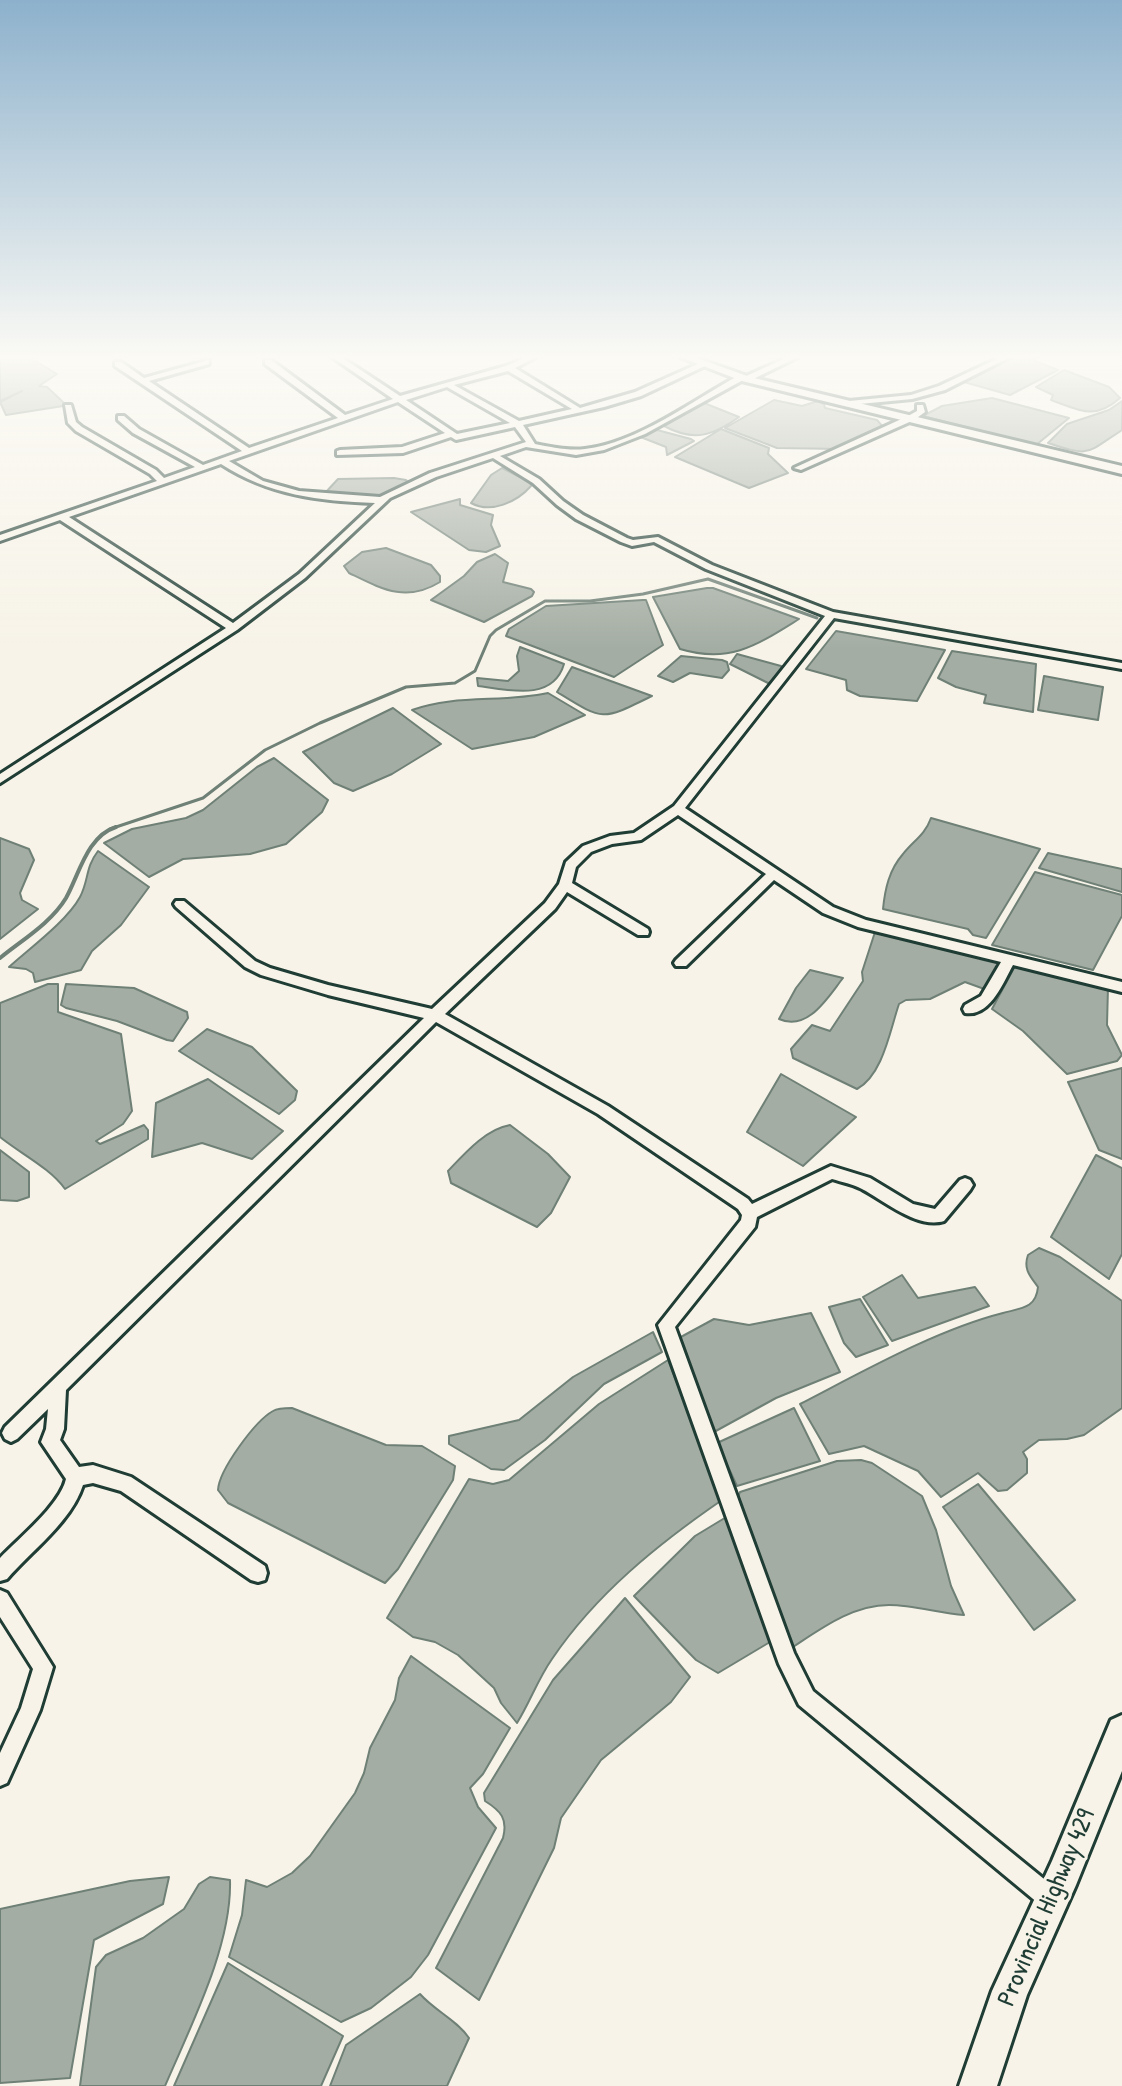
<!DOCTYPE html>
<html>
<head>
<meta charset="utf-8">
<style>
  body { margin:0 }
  canvas { display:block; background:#f7f3e8 }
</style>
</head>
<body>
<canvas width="1122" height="2086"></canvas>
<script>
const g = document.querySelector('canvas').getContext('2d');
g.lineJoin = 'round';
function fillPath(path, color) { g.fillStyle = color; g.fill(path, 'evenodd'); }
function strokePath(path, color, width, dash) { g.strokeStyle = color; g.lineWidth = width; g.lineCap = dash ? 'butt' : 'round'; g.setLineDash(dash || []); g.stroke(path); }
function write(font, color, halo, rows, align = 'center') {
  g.font = font + ' "Patrick Hand",sans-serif'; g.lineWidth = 6; g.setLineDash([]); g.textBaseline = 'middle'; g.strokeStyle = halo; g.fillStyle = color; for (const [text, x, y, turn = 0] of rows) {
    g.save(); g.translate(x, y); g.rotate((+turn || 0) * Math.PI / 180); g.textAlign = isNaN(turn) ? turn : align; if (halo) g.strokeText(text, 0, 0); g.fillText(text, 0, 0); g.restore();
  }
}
const water = new Path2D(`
  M0 357H29L57 374 39 386 47 387 63 402V406L6 415 0 402 22 391 0 401Z
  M1012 357H1025L1058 370 1010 395 964 382Z
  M1064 370 1109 387 1120 398C1094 421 1079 410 1051 400L1053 395 1036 387Z
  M992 398 1069 418 1036 445 923 416 942 406Z
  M774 400 802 406 818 401 824 404 825 408 877 420 884 428 840 449 777 448 725 428Z
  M1122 401V430C1085 454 1091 457 1048 443L1067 424 1109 410Z
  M704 403 739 417C712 436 694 442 664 426Z
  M721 429 769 448 768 454 788 473 749 488 675 457Z
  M657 430 691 439 694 441 667 455 666 447 638 436Z
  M502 468 530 482 531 486C517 502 491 514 471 503L491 475Z
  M394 478 406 480 409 483 379 497 325 493 338 479Z
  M460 499V505L493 515 491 525 500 546 486 552 469 550 411 512Z
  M386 548 431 565 440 576V582C406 603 382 589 349 573L344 566 362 552Z
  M495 554 508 563 503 582 531 589 534 592 532 596 484 622 431 600 464 576 477 562Z
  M707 588H713L799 619C757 645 730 664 680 649L653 597Z
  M643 600H646L663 645 614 677 506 636 509 629 546 606Z
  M836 631 945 650 917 701 860 696 847 690 846 680 806 669Z
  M520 647 564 664C553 702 508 690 478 686L477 678 508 681 519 671 517 656Z
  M952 651 1036 664 1033 712 984 703 986 695 956 687 938 678Z
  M737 654 781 666 783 670 773 682 768 683 730 664Z
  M681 656 722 660 727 662 729 670 722 678 690 673 673 682 658 676Z
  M572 667 652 696C601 721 604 721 557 692Z
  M1044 676 1103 687 1098 720 1038 710Z
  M548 693 585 715 534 737 472 749 412 710C455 694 503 703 548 693Z
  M393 708 441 744 392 774 353 791 334 783 303 752Z
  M274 758 328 800 322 812 286 844 250 854 183 859 149 877 104 843 132 829 186 818 203 810 257 767Z
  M931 818 1040 849 986 938 973 935 968 929 883 909C885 889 889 870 903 854 913 841 925 835 931 818Z
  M0 838 29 849 34 860 20 893 22 900 38 909 0 939Z
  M98 851 149 887 121 925 92 951 81 970 35 982 33 973 26 969 9 967C30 948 67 921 80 897 89 880 85 868 98 851Z
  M1048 853 1122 869V892L1039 868Z
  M1035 872 1122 895V916L1093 970 992 945Z
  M875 932 1006 964 987 990 965 982 930 999 906 1000 899 1004C890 1030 883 1075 857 1089L793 1058 791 1049 812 1025 830 1031 863 981 862 972Z
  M1015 966 1108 987 1107 1025 1122 1055 1117 1061 1067 1074 1023 1031 992 1009Z
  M810 970 843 978C828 997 808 1032 779 1019L796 988Z
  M48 984H58V1012L121 1034 132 1111 123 1124 96 1141 100 1144 144 1125 148 1130V1139L65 1189C50 1168 21 1154 0 1137V1003Z
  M66 984 134 988 187 1012 188 1018 173 1041 167 1040 117 1021 66 1008 61 1005Z
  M207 1029 252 1047 297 1091 295 1100 279 1114 179 1051Z
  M1122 1068V1159L1099 1150 1068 1082Z
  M781 1074 856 1117 803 1166 747 1132Z
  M208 1079 283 1131 252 1159 202 1143 152 1157 156 1103Z
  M510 1125 548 1154 570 1177 551 1213 537 1227 451 1183 448 1171C465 1153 486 1129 510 1125Z
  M0 1150 29 1172V1197L17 1201 0 1200Z
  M1096 1155 1122 1168V1254L1109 1279 1051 1237Z
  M1039 1248 1060 1257 1122 1301V1408L1084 1435 1067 1439 1039 1440 1023 1452 1027 1459V1473L1007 1490 998 1491 978 1473 941 1497 918 1471 864 1446 829 1454 800 1404C862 1372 936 1330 1003 1313 1022 1308 1036 1308 1038 1287 1030 1276 1023 1269 1028 1255Z
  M902 1275 918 1298 975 1287 989 1306 892 1341 863 1297Z
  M860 1299 888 1345 856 1357 844 1343 829 1307Z
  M811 1313 840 1372 776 1398 714 1432 679 1338 714 1319 749 1325Z
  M653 1332 662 1352 604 1384 545 1440 504 1470 491 1469 449 1444V1436L519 1420 573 1377Z
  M668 1360 722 1500C658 1544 596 1594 552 1659 538 1679 530 1702 517 1723L501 1703 494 1688 458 1655 435 1642 413 1637 387 1618 469 1479 493 1484 509 1480 599 1404Z
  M292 1408 386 1445 422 1446 455 1466 453 1480 398 1569 385 1583 228 1503 218 1490C219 1470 255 1421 273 1411 278 1408 286 1408 292 1408Z
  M794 1408 820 1461 737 1486 717 1443Z
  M861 1460 872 1463 922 1496 936 1530 951 1586 964 1615C939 1613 913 1605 889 1605 853 1605 822 1628 793 1647L738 1497 740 1492 837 1461Z
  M978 1484 1075 1600 1034 1630 943 1507Z
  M728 1516 770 1642 718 1673 696 1660 634 1596 695 1536Z
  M625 1598 690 1677 671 1702 601 1760 561 1818 554 1848 479 2000 436 1968 503 1838C508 1819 501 1811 485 1801L484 1793 553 1680Z
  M411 1656 510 1728 483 1774 470 1788 478 1807 496 1828 428 1955 411 1977 371 2008 341 2022 229 1957 242 1915 246 1880 267 1887 292 1873 310 1856 355 1793 364 1773 370 1748 395 1700 399 1678Z
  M169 1877 163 1904 94 1940 70 2078 0 2083V1909L130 1881Z
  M210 1877 230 1880C232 1946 191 2025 165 2086H80L96 1967 106 1955 143 1938 184 1909 199 1884Z
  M228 1963 343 2036 321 2086H174Z
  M420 1994C435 2011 457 2020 469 2038L447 2086H330L346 2045Z`);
fillPath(water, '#a4ada3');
strokePath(water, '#6f8077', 2);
strokePath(new Path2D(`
  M110 829 203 798 265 750 320 723 406 687 455 683 475 671 490 636 496 630 545 601H590L643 594 708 579 817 618`), '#6f8077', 3);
strokePath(new Path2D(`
  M0 958C22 940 51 923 66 898 79 875 87 836 116 827`), '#6f8077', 4);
const street = new Path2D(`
  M332 357H341L400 396 506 366 527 357H536L515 368 580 408 635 392 700 363 707 365 641 396 604 407 523 425 535 444C551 447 568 451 585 449 637 443 692 401 738 376L744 377 788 357H798L749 381 743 380 645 434 604 450 576 455 526 447 500 456 539 479 563 501 583 515 627 538 633 540 658 537 712 565 833 612 1122 663V669L834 618 685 808 833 907 866 920 1122 982V992L1013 965C1003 983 990 1017 965 1013L963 1009 965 1005 981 996 1001 962 858 927 823 913 774 880 686 966H676L674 963 676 960 766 874 678 815 641 840 612 844 591 852 576 867 572 883 648 929 649 932 648 935H638L567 892 555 909 445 1014 608 1106 748 1199 752 1204 831 1166 870 1178 913 1204 935 1209 960 1180 965 1178 970 1180 973 1185 970 1190 944 1221C917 1229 885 1201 862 1189 853 1184 842 1182 832 1179L757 1217 755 1227 675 1327 794 1653 813 1691 1060 1892 1063 1900 1060 1908 1052 1911 1044 1908 799 1705 779 1664 658 1325 741 1220 742 1215 738 1209 598 1114 436 1022 66 1390 64 1429 60 1440 79 1467 93 1465 131 1477 265 1566 267 1573 265 1580 258 1582 251 1580 121 1491 93 1483 83 1485C71 1522 32 1550 7 1579L0 1581V1558C19 1538 60 1505 66 1479L41 1442 46 1429 48 1409 17 1439 11 1442 5 1439 2 1433 5 1427 424 1018 328 995 261 975 245 967 176 907 174 904 176 901H184L255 961 270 968 328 985 432 1009 545 903 559 884 566 862 583 846 610 836 634 833 674 806 825 616 706 569 654 542 632 546 621 542 576 519 557 505 533 483 493 458 436 477 390 498 305 578 237 630 0 783V774L226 628 60 520 0 541V535L157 481 150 474 76 431 68 423 65 405H71L76 422 82 427 156 470 164 478 195 467 133 433 118 420V416H124L139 429 203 465 242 451 115 366V362H121L144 378 209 360V364L149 381 249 448 338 418 265 364V360H271L345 415 393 399ZM508 371 572 409 519 421 454 385ZM447 387 510 423 457 434 406 400ZM398 402 445 433 402 447 340 450 337 451V455L403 453 451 437 456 440 515 427 526 442 430 473 380 497 299 491 263 481 229 461ZM221 464C269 495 319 501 375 503L299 574 233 623 69 517Z
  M1001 357H1010L945 390 912 399 849 405 845 403 849 401 911 395 939 386Z
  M917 405H923L925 412 914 420 801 470 794 468 908 416 917 411Z
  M0 1590 7 1593 53 1667 40 1710 7 1783 0 1786V1753L21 1708 33 1669 0 1617Z`);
const secondary = new Path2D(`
  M680 357H694L750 377 1122 466V474L742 381Z`);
const primary = new Path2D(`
  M1122 1715V1771L1076 1885 1027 1995 997 2086H959L992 1991 1052 1861 1111 1720Z`);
strokePath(street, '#1f3d34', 6);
strokePath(secondary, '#1f3d34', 6);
strokePath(primary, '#1f3d34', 6);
fillPath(street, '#f7f3e8');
fillPath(secondary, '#f7f3e8');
fillPath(primary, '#f7f3e8');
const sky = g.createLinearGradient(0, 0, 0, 649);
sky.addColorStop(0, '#8db1cc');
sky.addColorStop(0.55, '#fbfaf5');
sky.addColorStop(1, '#fbfaf500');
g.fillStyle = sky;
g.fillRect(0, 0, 1122, 649);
write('26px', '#1f3d34', '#f7f3e8', [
  ["Provincial Highway 429",1047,1908,-67]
]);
</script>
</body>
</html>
